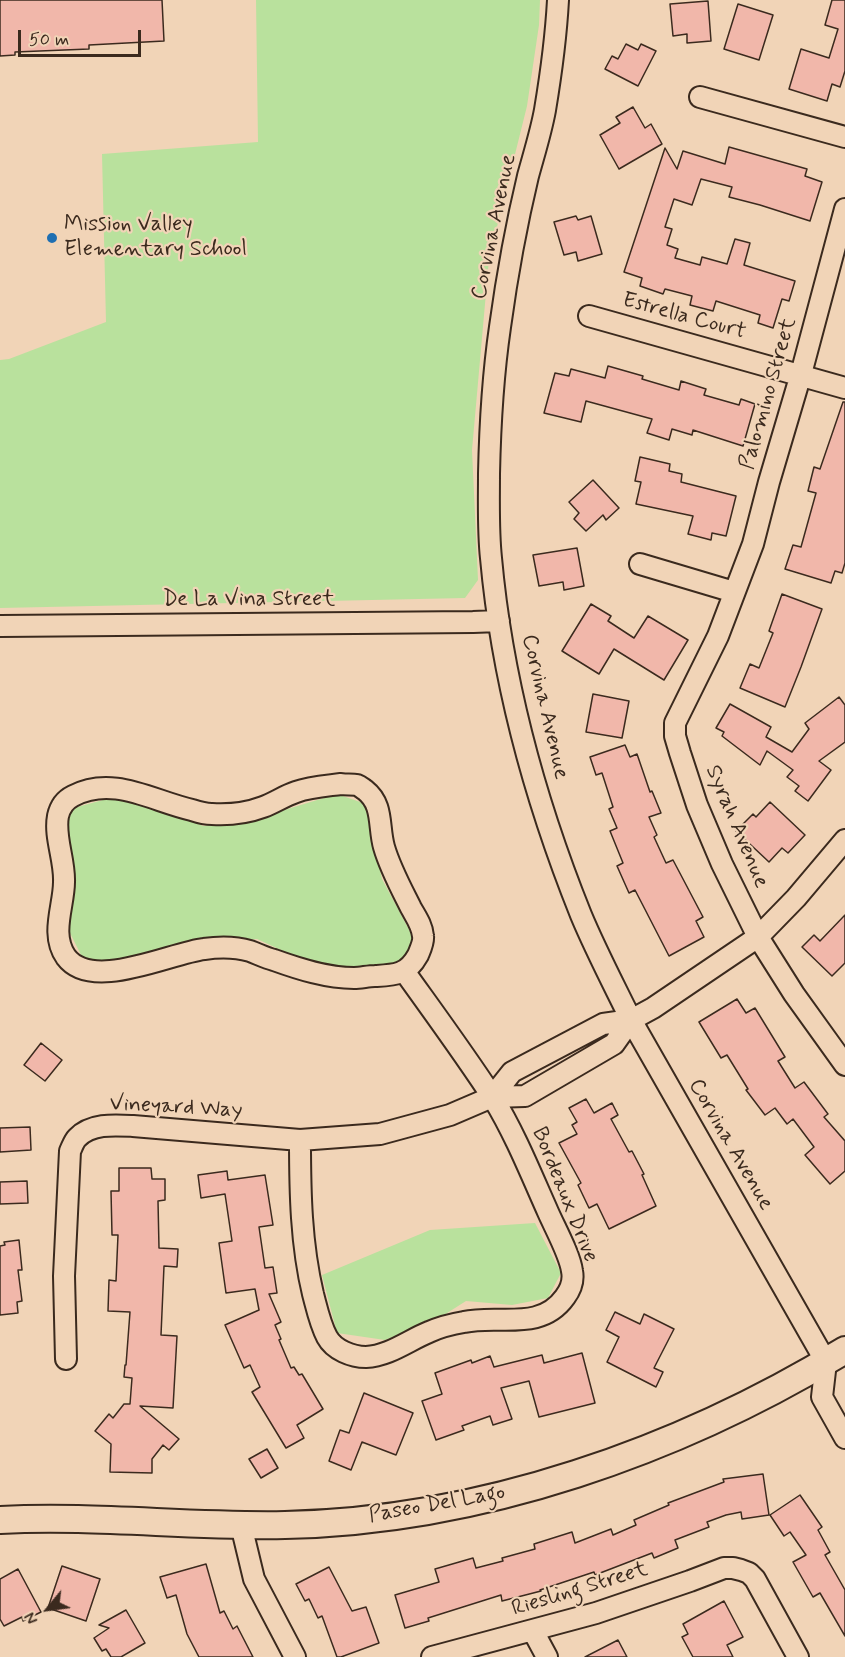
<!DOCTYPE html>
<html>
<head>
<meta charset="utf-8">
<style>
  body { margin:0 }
  #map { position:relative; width:845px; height:1657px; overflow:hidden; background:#f1d4b7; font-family:Mynerve,sans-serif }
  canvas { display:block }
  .north { position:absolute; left:18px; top:1579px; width:60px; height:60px; -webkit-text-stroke:4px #f1d4b7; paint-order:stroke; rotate:241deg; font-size:16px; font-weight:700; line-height:24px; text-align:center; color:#3b2a1e }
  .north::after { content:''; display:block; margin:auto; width:21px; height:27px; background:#3b2a1e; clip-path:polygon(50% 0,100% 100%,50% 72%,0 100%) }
  .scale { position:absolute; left:18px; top:30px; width:123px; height:27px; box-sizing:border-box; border:3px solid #3b2a1e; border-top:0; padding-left:8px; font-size:18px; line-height:21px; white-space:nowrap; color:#3b2a1e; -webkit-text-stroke:4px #f1d4b7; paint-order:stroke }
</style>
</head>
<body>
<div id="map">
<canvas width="845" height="1657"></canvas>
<div class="north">N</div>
<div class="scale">50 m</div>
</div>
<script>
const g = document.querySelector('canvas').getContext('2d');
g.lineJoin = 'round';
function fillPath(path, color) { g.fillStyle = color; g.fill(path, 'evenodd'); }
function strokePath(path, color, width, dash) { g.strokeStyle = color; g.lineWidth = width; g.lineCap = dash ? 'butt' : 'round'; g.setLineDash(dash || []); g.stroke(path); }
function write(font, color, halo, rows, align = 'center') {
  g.font = font + ' Mynerve,sans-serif'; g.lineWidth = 4.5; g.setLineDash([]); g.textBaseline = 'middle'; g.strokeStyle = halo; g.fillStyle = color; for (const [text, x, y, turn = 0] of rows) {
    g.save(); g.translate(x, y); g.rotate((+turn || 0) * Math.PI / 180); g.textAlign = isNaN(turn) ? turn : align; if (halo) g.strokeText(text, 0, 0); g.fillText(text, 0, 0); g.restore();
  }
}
fillPath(new Path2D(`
  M256 0H540L539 25 527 106 489 259 472 450 478 580 465 598 0 608V360L9 359 106 322 102 154 258 142Z
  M132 792 203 826 271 814 337 794 366 804 382 879 414 939 405 959 375 976 309 963 257 939 164 948 88 969 66 925 76 879 59 812Z
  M535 1223 561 1273 548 1298 512 1305 466 1301 433 1322 385 1340 337 1333 322 1275 430 1230Z`), '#b9e19d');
const building = new Path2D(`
  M0 0H162L164 41 89 45V49L15 52V55L0 56Z
  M832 0H845V71L840 87 832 84 827 101 789 89 801 49 829 58 838 29 825 25Z
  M708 1 711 41 687 43V34L673 36 670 4Z
  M738 4 773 15 759 60 724 49Z
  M626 44 638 50 641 44 656 51 638 86 605 69 612 56 618 59Z
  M633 107 645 128 651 124 662 144 619 169 600 135 620 123 616 117Z
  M729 147 807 169 805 176 822 182 810 221 760 205 729 197 732 187 701 179 692 205 674 199 665 227 672 229 667 245 678 249 675 258 700 265 702 257 727 264 735 239 750 243 744 265 795 281 789 301 782 299 773 328 758 323 760 315 716 301 713 311 690 305 692 296 665 289 663 294 640 286 642 278 624 272 665 148 677 169 683 151 725 164Z
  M576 216 578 220 591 216 602 254 578 261 576 252 564 255 554 222Z
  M608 366 643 376 642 379 679 390 681 381 706 389 704 395 739 405 741 399 755 404 743 446 693 430 692 435 672 429 669 440 647 433 652 419 586 401 581 422 544 413 555 373 569 376 571 369 605 378Z
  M843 402H845V563L842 573 835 571 831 583 785 569 793 545 801 547 816 493 808 491 814 467 820 469Z
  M640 457 670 464 669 471 682 474 681 482 736 496 726 536 712 533 711 540 688 534 693 516 636 504 641 482 635 481Z
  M593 480 619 508 606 520 603 515 586 531 574 519 579 513 569 502Z
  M577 548 584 586 564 590 563 582 539 586 533 555Z
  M782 594 822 609 801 667 785 707 740 688 750 664 759 668 773 633 769 631Z
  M591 604 611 616 608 621 634 638 648 616 688 640 664 680 614 649 599 674 562 651Z
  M593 694 629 701 622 738 586 732Z
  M839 697 845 705V742L819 761 831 770 808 801 795 791 799 786 787 777 793 770 767 751 760 765 722 736 724 732 716 728 730 704 771 727 766 737 792 752 809 729 805 723Z
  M625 745 630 757 637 754 650 792 652 791 661 813 649 817 657 835 654 837 666 863 673 860 703 917 696 921 704 937 669 956 635 890 629 893 617 866 623 863 610 831 617 828 609 809 613 807 602 773 596 775 590 757Z
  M770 802 805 835 788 853 782 848 769 862 736 831 753 814 756 817Z
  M845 915V963L832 976 802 947 814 935 820 941Z
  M737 999 746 1013 755 1008 785 1057 778 1061 795 1088 804 1082 828 1114 824 1117 845 1141V1171L830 1184 805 1155 814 1147 793 1119 787 1124 775 1108 765 1115 746 1090 748 1089 727 1055 721 1058 699 1022Z
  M41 1043 62 1060 45 1081 24 1065Z
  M586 1099 594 1113 612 1103 618 1115 611 1119 629 1152 632 1151 644 1174 642 1175 656 1206 609 1229 597 1204 589 1208 578 1185 581 1183 559 1143 577 1134 572 1125 577 1122 569 1108Z
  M30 1127 31 1150 0 1152V1128Z
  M119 1168H151L152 1179H165V1200L158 1201 159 1248 178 1249 177 1267 164 1266 161 1335 177 1336 173 1408 140 1406 179 1439 169 1450 163 1445 152 1459V1473L110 1472 111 1444 95 1431 109 1414 113 1418 124 1404H130L132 1378 124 1377 125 1365H126L130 1312 108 1311 109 1280 116 1281 118 1235H112L111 1191H119Z
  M227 1171 228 1180 265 1175 273 1225 259 1227 265 1268 273 1267 277 1293 269 1294 281 1322 275 1325 281 1339 279 1340 291 1368 294 1367 299 1375 302 1374 323 1409 297 1425 304 1438 286 1448 252 1392 260 1387 250 1365 244 1368 225 1325 259 1310 255 1289 226 1293 219 1243 232 1241 225 1194 201 1198 198 1175Z
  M27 1181 28 1203 0 1204V1182Z
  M19 1240 22 1270H18L22 1301 17 1302 18 1313 0 1315V1246L5 1245 4 1242Z
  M615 1312 640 1324 644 1314 674 1329 654 1368 663 1372 656 1387 607 1362 619 1337 606 1330Z
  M582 1353 595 1403 539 1417 529 1381 501 1388 512 1419 493 1425 490 1416 462 1426 464 1430 436 1440 422 1401 442 1394 435 1373 471 1360 472 1363 490 1356 494 1367 542 1355 544 1363Z
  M364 1393 413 1413 396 1455 362 1442 351 1470 329 1461 340 1430 349 1433Z
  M267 1449 278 1468 261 1478 249 1459Z
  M763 1474 769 1515 742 1519 741 1512 726 1515 707 1522 709 1527 675 1540 678 1548 654 1558 652 1553 595 1575 594 1572 540 1590 541 1591 502 1601 501 1595 428 1618 429 1621 405 1628 395 1595 439 1582 435 1569 473 1558 476 1568 503 1561 502 1558 535 1549 534 1544 572 1532 575 1543 611 1529 613 1535 636 1525 634 1520 669 1505 668 1503 724 1482 723 1479Z
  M800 1495 822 1527 818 1530 830 1552 825 1555 845 1590V1636L820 1593 813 1597 793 1562 806 1555 790 1532 784 1536 770 1515Z
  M206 1564 220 1613 224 1611 233 1629 237 1626 253 1657H199L187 1634 176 1595 167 1598 160 1577Z
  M62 1566 100 1579 86 1621 48 1608Z
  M329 1567 352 1611 366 1607 379 1643 341 1657H337L322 1616 318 1618 309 1599 305 1601 296 1584Z
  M18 1569 41 1612 23 1621 22 1617 4 1626 0 1619V1579Z
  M724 1601 743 1637 727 1645 733 1657H693L682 1637 688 1634 683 1624Z
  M126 1610 145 1643 121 1657H111L106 1649 102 1651 94 1638 109 1628 99 1625Z
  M618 1640 627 1657H585Z`);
fillPath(building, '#f1b7aa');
strokePath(building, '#3b2a1e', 1.5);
const minor = new Path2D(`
  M558 0C556 37 551 74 545 110 541 132 534 154 528 176 516 226 507 276 500 327 493 375 490 425 489 474 489 502 488 530 491 558 502 679 536 803 581 915 596 951 614 985 631 1020L826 1362 822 1397 845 1438
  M700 97 845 137
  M845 209 801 374 769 482 753 544 718 636 675 723V736L680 753 697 805 722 864 758 937 794 994 845 1065
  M589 316 845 388
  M640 564 734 592
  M0 626 473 622 499 621
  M341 784C346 785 352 784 357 785 360 786 362 788 365 790 384 805 378 826 384 847 390 868 401 888 411 908 416 917 422 925 423 936 424 942 420 950 418 955 407 975 395 975 375 976 368 976 361 978 354 978 327 978 299 969 274 960 266 958 258 954 250 951 236 947 218 947 204 949 170 953 92 992 66 957 50 934 64 906 64 882 65 860 54 837 58 816 60 807 65 800 73 796 113 775 152 801 192 810 198 812 205 814 212 814 229 815 247 813 263 807 274 803 284 796 296 792 310 787 326 786 341 784Z
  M492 1097 512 1072 603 1024 631 1020 653 1008 758 937 796 898 845 840
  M300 1140C300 1192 301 1244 313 1294 317 1309 320 1324 327 1337 334 1350 352 1357 366 1357 389 1356 409 1340 429 1332 440 1327 452 1324 464 1322 499 1314 540 1332 565 1297 571 1289 574 1281 572 1271 570 1255 555 1228 548 1212 531 1174 515 1134 493 1098 465 1055 434 1013 404 971
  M66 1359 64 1276 70 1151C72 1147 74 1141 77 1138 91 1123 115 1125 133 1126L300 1140 380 1134 450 1115 492 1097 525 1096 614 1044 631 1020
  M241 1525 254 1579 295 1657
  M533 1631 547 1657
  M432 1657 596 1613 690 1581 724 1568H733L741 1570 749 1573 755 1579 798 1657`);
const tertiary = new Path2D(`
  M0 1520C95 1515 190 1527 285 1525 481 1521 679 1451 845 1350`);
strokePath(minor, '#3b2a1e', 24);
strokePath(tertiary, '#3b2a1e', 30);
strokePath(minor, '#f1d4b7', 20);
strokePath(tertiary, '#f1d4b7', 26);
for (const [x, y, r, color] of [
  [52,238,6,"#1f6fb2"]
]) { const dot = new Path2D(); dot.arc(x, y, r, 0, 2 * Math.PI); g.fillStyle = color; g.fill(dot); strokePath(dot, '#f1d4b7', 2); }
write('22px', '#3b2a1e', '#f1d4b7', [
  ["Mission Valley",64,225],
  ["Elementary School",64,250]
], 'left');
write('22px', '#3b2a1e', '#f1d4b7', [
  ["Corvina Avenue",495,227,-78],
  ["Estrella Court",684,317,15],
  ["Palomino Street",769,394,-74],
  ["De La Vina Street",249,600],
  ["Corvina Avenue",544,707,77],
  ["Syrah Avenue",736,827,67],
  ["Vineyard Way",176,1108,3],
  ["Corvina Avenue",730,1145,60],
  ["Bordeaux Drive",564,1195,68],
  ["Paseo Del Lago",437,1505,-10],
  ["Riesling Street",580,1590,-17]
]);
</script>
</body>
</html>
